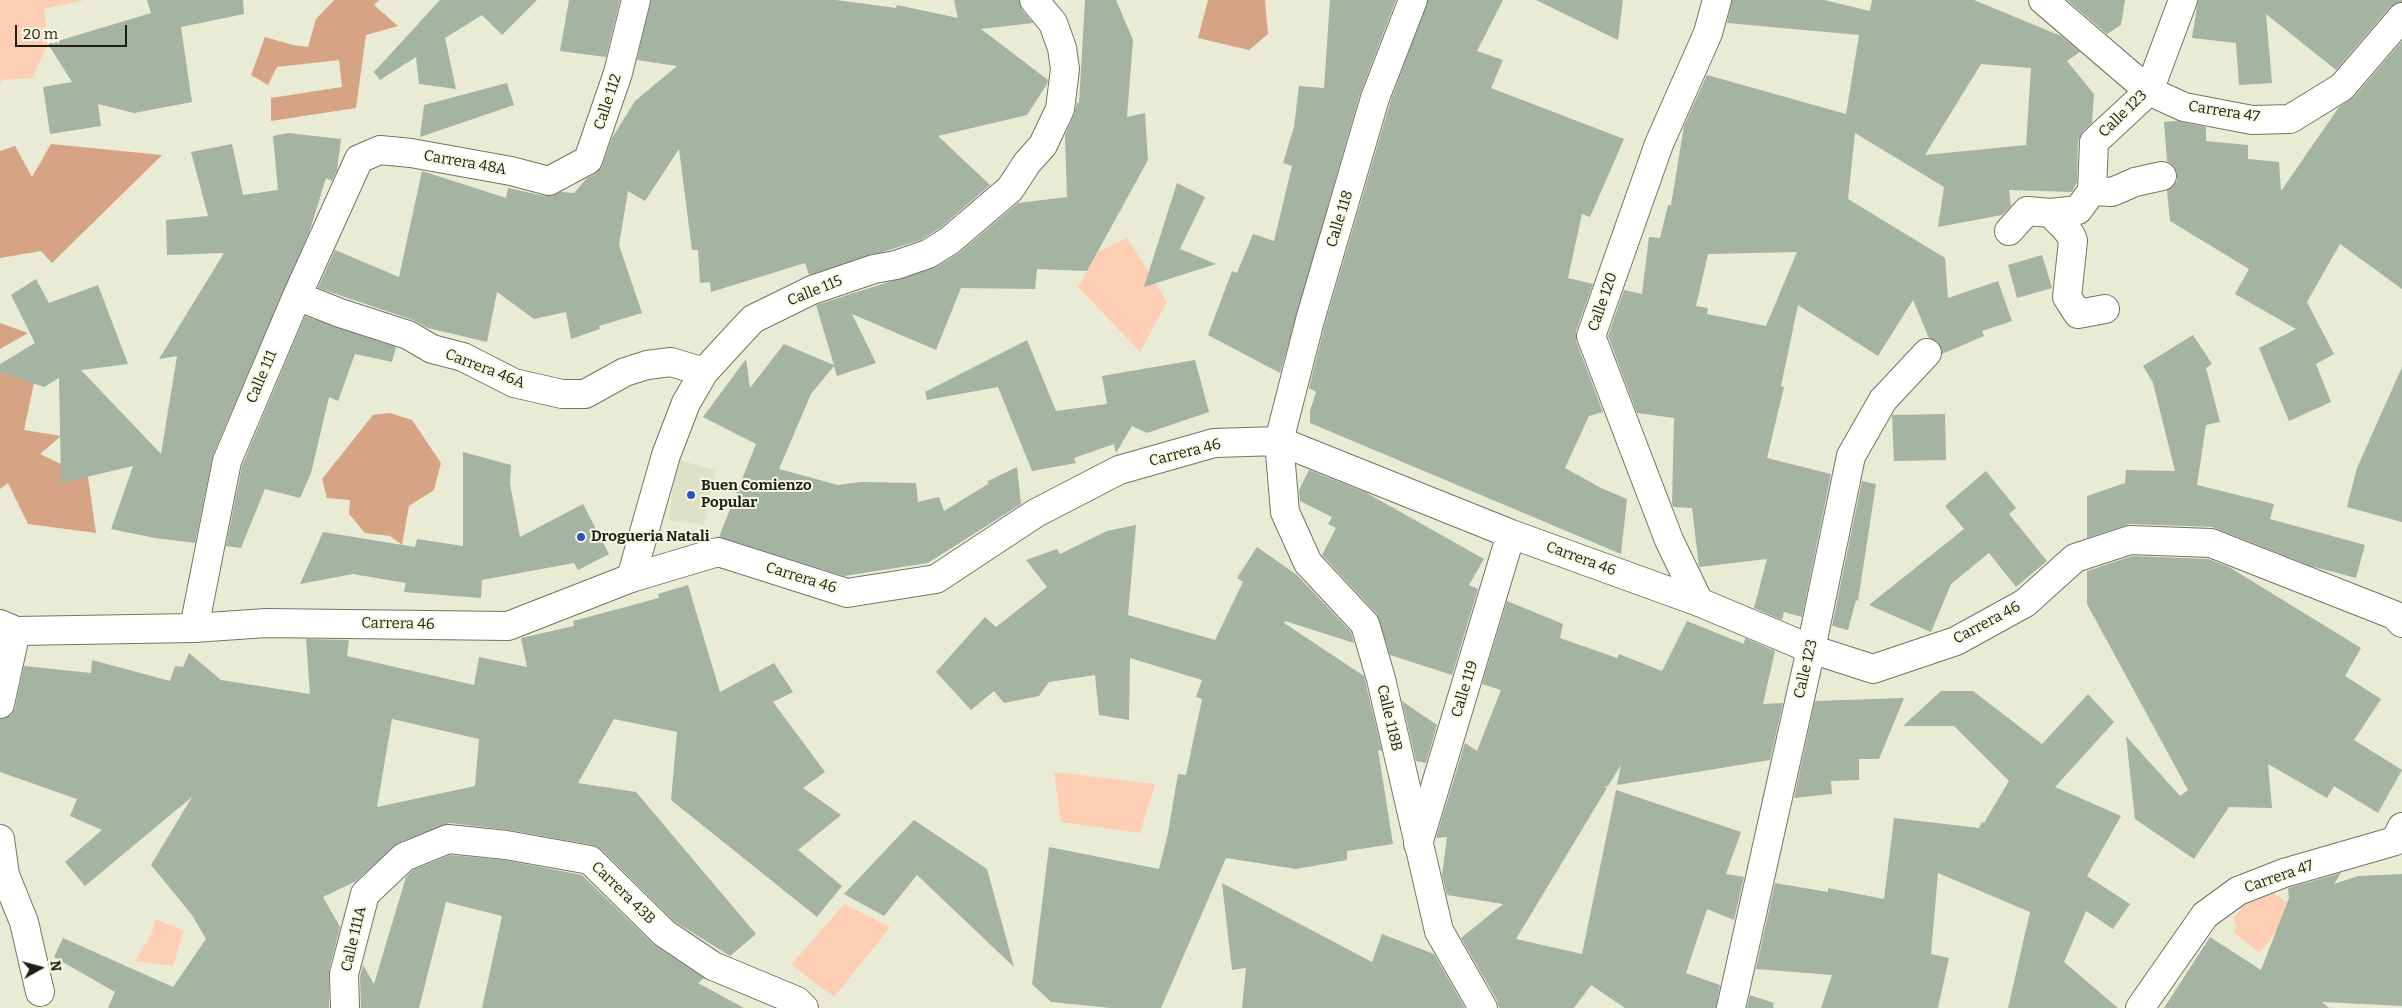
<!DOCTYPE html>
<html>
<head>
<meta charset="utf-8">
<style>
  body { margin:0 }
  #map { position:relative; width:2402px; height:1008px; overflow:hidden; background:#e9ebd5; font-family:Bitter,serif }
  canvas { display:block }
  .north { position:absolute; left:15px; top:943px; width:50px; height:50px; -webkit-text-stroke:4px #f6f9e2; paint-order:stroke; rotate:83deg; font-size:14px; font-weight:700; line-height:20px; text-align:center; color:#1f1f17 }
  .north::after { content:''; display:block; margin:auto; width:18px; height:22px; background:#1f1f17; clip-path:polygon(50% 0,100% 100%,50% 72%,0 100%) }
  .scale { position:absolute; left:15px; top:25px; width:112px; height:22px; box-sizing:border-box; border:2px solid #1f1f17; border-top:0; padding-left:6px; font-size:15px; line-height:18px; white-space:nowrap; color:#1f1f17; -webkit-text-stroke:4px #f6f9e2; paint-order:stroke }
</style>
</head>
<body>
<div id="map">
<canvas width="2402" height="1008"></canvas>
<div class="north">N</div>
<div class="scale">20 m</div>
</div>
<script>
const g = document.querySelector('canvas').getContext('2d');
g.lineJoin = 'round';
function fillPath(path, color) { g.fillStyle = color; g.fill(path, 'evenodd'); }
function strokePath(path, color, width, dash) { g.strokeStyle = color; g.lineWidth = width; g.lineCap = dash ? 'butt' : 'round'; g.setLineDash(dash || []); g.stroke(path); }
function write(font, color, halo, rows, align = 'center') {
  g.font = font + ' Bitter,serif'; g.lineWidth = 4; g.setLineDash([]); g.textBaseline = 'middle'; g.strokeStyle = halo; g.fillStyle = color; for (const [text, x, y, turn = 0] of rows) {
    g.save(); g.translate(x, y); g.rotate((+turn || 0) * Math.PI / 180); g.textAlign = isNaN(turn) ? turn : align; if (halo) g.strokeText(text, 0, 0); g.fillText(text, 0, 0); g.restore();
  }
}
fillPath(new Path2D(`
  M676 459 715 470 704 525 669 520Z`), '#dee1c4');
fillPath(new Path2D(`
  M0 0H85L44 9 48 44 32 78 2 80 0 83Z
  M1127 238 1167 302 1140 352 1078 287 1098 252Z
  M1054 772 1155 784 1140 833 1061 822Z
  M2260 883 2294 908 2260 953 2233 932 2237 927 2233 919Z
  M844 904 890 927 834 997 791 965Z
  M155 919 184 931 173 966 135 961 152 933Z`), '#fdceb4');
fillPath(new Path2D(`
  M334 0H379L374 5 398 26 366 35 356 108 271 121V98L342 87 339 60 277 67 268 85 251 75 265 37 293 45 308 47 316 19Z
  M1208 0H1265L1268 34 1249 50 1198 38Z
  M51 144 162 155 52 263 41 251 0 258V151L15 146 32 177Z
  M0 323 28 333 0 349Z
  M0 372 34 383 24 430 61 436 40 454 88 477 96 533 28 524 8 483 0 489Z
  M390 413 412 420 441 463 434 490 409 506 402 545 390 536 365 533 349 514 350 500 327 498 322 479 373 415Z`), '#d6a385');
fillPath(new Path2D(`
  M147 0H243L244 14 181 27 192 102 134 113 98 104 101 126 50 134 43 87 72 82 48 44 151 13Z
  M440 0H537L502 35 482 15 445 38 456 89 419 84 416 57 380 80 374 72Z
  M569 0H620L606 57 560 51Z
  M651 0H836L896 8 897 5 958 18 954 0H1019L1022 10 1033 23 981 29 1048 80 1047 84 1027 115 938 136 990 185 940 228 921 240 809 275 805 263 711 292 710 282 700 283 698 250H692L679 149 645 201 628 191 619 245 642 313 599 326 600 329 571 339 566 312 534 319 497 292 487 342 428 328 413 320 318 288 335 250 399 277 422 171 506 198 508 188 545 196 561 192 574 193 586 179 595 174 602 166 612 138 635 101 677 66 637 60Z
  M1085 0H1116L1133 40 1127 117 1145 113 1148 160 1087 271 1037 269 1035 289 961 288 936 350 852 314 876 363 837 376 834 366 811 394 779 469 838 485 861 482 916 483 918 502 939 497 944 511 988 484V481L1017 467 1021 504 928 563 844 576 719 537 756 444 703 417 746 359 750 388 784 344 834 365 816 305 936 267 959 253 1018 203 1067 197 1065 135 1074 115 1077 102 1079 104Z
  M1330 0H1396L1360 94 1280 373 1208 335 1232 271 1237 273 1253 234 1274 241 1292 166 1283 163 1294 127 1299 86 1324 88Z
  M1428 0H1503L1477 51 1503 60 1491 88 1624 139 1590 217 1582 214 1568 278 1593 284 1576 331V341L1603 412 1589 416 1565 468 1601 488 1627 499 1621 554 1310 423V411L1316 392 1309 388 1325 324 1390 103Z
  M1536 0H1623L1618 40Z
  M1732 0H1824L1870 11 1872 0H1974L2061 36 2080 52 2067 61 2094 94 2092 123 2083 131 2078 141 2077 182 2072 192 2009 190 2011 206 2002 215 1938 227 1944 187 1855 133 1848 199 1945 258 1948 298 1998 281 2012 321 1982 331 1984 336 1942 354 1938 342 1929 338 1913 300 1878 356 1798 305 1781 386 1784 387 1767 458 1831 474 1802 617 1784 612 1782 620 1754 608 1767 559 1699 567 1692 508 1673 507 1672 503 1674 418 1637 413 1608 336 1624 290 1642 294 1649 237 1660 238 1668 205H1671L1684 126 1707 75 1846 114 1859 35 1727 23ZM1981 64 2031 68 2026 145 1925 155ZM1797 252 1766 326 1707 314 1708 308 1696 306 1708 254Z
  M2067 0H2125L2121 25 2107 34Z
  M2198 0H2402V2L2390 7 2336 70 2266 14 2272 83 2239 85 2236 43 2192 38Z
  M2402 41V289L2340 244 2307 302 2334 354 2316 364 2331 402 2289 421 2259 348 2296 329 2235 294 2249 269 2170 221 2167 190 2177 181V173L2174 166 2167 161 2164 122 2177 121 2206 127V141L2248 145V159L2279 162 2281 191 2339 107 2354 97Z
  M507 83 514 105 420 137 424 105Z
  M288 133 341 139 337 170 332 181 326 178 310 230 213 455 195 543 155 538 111 529 133 466 61 483 59 378 44 387 0 372V364L35 343 11 295 36 279 49 303 98 285 128 364 81 370 161 454 177 356 159 359 224 253 167 255 166 220 208 216 191 152 232 144 243 195 278 190 273 136Z
  M1177 183 1205 197 1180 249 1216 264 1144 287Z
  M2042 255 2052 288 2017 298 2008 265Z
  M305 316 396 347 392 362 355 354 338 401 329 397 311 473 300 498 265 489 241 548 226 546 242 466Z
  M2193 335 2212 364 2206 368 2220 422 2206 425 2197 485 2274 504 2270 519 2365 545 2356 578 2311 566 2212 527 2130 524 2087 538V496L2125 483 2126 470 2175 471 2153 383 2143 366Z
  M1027 340 1056 411 1107 404 1102 376 1195 360 1209 412 1147 433 1132 426 1116 453 1114 444 1074 458 1076 463 1032 471 998 387 927 400 925 392Z
  M2402 367V522L2347 507 2357 468Z
  M1945 414 1946 460 1894 461 1892 415Z
  M463 452 511 465 510 484 520 537 583 504 609 554 578 570 574 563 482 580 481 598 404 592 406 583 353 574 300 584 323 532 415 547 417 539 463 546Z
  M1309 470 1365 492 1484 559 1469 585 1478 589 1452 675 1390 655 1377 614 1322 555 1336 528 1328 524 1332 517 1300 501 1299 490Z
  M1986 471 2016 508 2009 514 2047 561 2016 587 1989 553 1951 584 1931 632 1869 605 1964 529 1945 506Z
  M1862 481 1876 484 1858 601 1856 600 1848 630 1832 626Z
  M1136 525 1128 615 1215 640 1243 582 1237 578 1257 547 1297 575 1351 632 1354 643 1285 621 1284 623 1364 676 1382 751 1378 750 1393 844 1347 851V860L1296 869 1226 858 1161 1008H1111L1051 1002 1032 984 1049 847 1159 869 1168 833 1178 774 1186 775 1202 699 1196 697 1202 680 1130 658 1129 720 1099 715 1095 675 1049 682 1039 696 1004 703 994 691 971 710 936 672 985 617 996 627 1047 587 1026 560 1057 549 1060 554 1107 531Z
  M2132 556 2208 559 2229 567 2361 648 2345 676 2381 699 2354 740 2402 770 2378 813 2334 786 2327 798 2268 764 2272 808 2229 807 2194 859 2135 819 2126 736 2180 796 2188 790 2087 604V571Z
  M688 585 720 692 774 663 793 692 773 702 825 772 803 788 841 815 798 850 842 886 817 917 671 800 677 732 614 719 578 783 636 792 756 934 730 956 674 921 601 849 593 845 509 830 449 823 398 843 356 881 323 897 340 927 329 970V1008H108L115 992 54 957 63 938 173 987 206 939 192 915 151 865 192 797 85 886 65 862 102 830 70 816 77 799 0 772V719L11 715 15 708 24 666 91 673 92 660 170 681 175 666 183 667 189 653 221 680 310 694 306 639 349 640 347 656 474 685 479 657 527 667 521 638 574 626 573 621 659 598 658 594ZM392 719 479 739 475 786 377 807Z
  M1507 601 1563 624 1560 638 1617 658 1619 654 1662 671 1687 621 1744 644 1745 638 1775 651 1763 704 1783 703 1770 760 1617 785 1621 765 1608 786 1604 787 1607 788 1516 939 1582 954 1616 790 1741 832 1726 874 1744 877 1734 920 1707 909 1686 973 1720 985 1716 1008H1625L1591 985 1574 1008H1499L1497 1000 1461 938 1503 904 1447 895 1442 875 1447 837 1436 838 1465 743 1477 751 1501 690 1482 684Z
  M1941 691H1973L2042 744 2088 694 2114 722 2055 787 2121 816 2087 876 2130 904 2113 929 2086 911 2064 962 2118 1008H2008L2030 912 1938 873 1931 954 1949 958 1938 1008H1821L1832 975 1756 969 1775 883 1828 892V888L1884 899 1894 818 1979 828 1982 822 1984 823 2009 781 1954 726H1903Z
  M1904 698 1879 759H1859V780L1831 781 1832 794 1794 798 1815 701Z
  M1402 701 1437 725 1426 763 1416 761Z
  M914 820 987 869 1014 967 917 875 884 916 844 894Z
  M450 855 504 860 582 875 653 944 704 978 698 983 744 1008H482L502 916 446 902 419 1008H361L360 976 363 965 374 984 406 877 413 870Z
  M2341 873 2334 884 2358 876 2402 874V1006L2322 1002 2329 1008H2164L2210 937 2261 970 2289 898 2288 888Z
  M1222 883 1372 962 1382 934 1434 954 1465 1008H1242L1246 968 1232 970Z
  M1750 995 1774 1003 1773 1008H1747Z`), '#a4b3a2');
const minor = new Path2D(`
  M2043 0 2149 91 2184 107 2252 120 2290 119 2342 87 2402 17
  M2092 191 2112 192 2135 182 2162 176
  M2051 213C2058 223 2070 229 2073 241L2067 297 2078 314 2105 309
  M2009 231 2027 211 2051 213 2078 210 2092 191 2094 142 2149 91 2183 0
  M297 296 340 313 408 335 432 349 463 357 514 383 562 394H585L625 372 647 365 671 362 704 372
  M1279 441 1511 534 1699 602 1811 649 1873 669 1956 641 2025 603 2075 558 2130 540 2211 543 2394 615 2402 623
  M631 578 666 455 686 403 704 372 737 336 753 319 812 290 874 269 896 265 928 254 949 241 1010 189 1027 163 1043 145 1060 109 1065 69 1062 48 1053 23 1034 0
  M1699 602 1669 540 1591 336 1659 144 1708 33 1717 0
  M194 628 227 461 297 296 359 159 380 150 411 153 511 171 549 181 588 160 618 73 636 0
  M0 704 16 631
  M0 839 5 875 24 922 40 992
  M1418 844 1511 534
  M345 1008 344 974 365 894 404 857 448 839 506 845 590 860 664 933 713 966 797 1001 804 1008
  M1731 1008 1811 649 1851 456 1883 400 1927 353
  M2140 1008 2205 915 2238 891 2284 873 2395 841 2402 827`);
const tertiary = new Path2D(`
  M1413 0 1375 98 1310 320 1279 441 1285 512 1308 563 1365 624 1381 679 1439 931 1483 1008
  M0 624 16 631 194 628 266 623 508 626 631 578 718 552 847 593 936 579 1036 513 1119 470 1214 443 1279 441`);
strokePath(minor, '#737561', 30);
strokePath(tertiary, '#737561', 30);
strokePath(minor, '#fff', 28);
strokePath(tertiary, '#fff', 28);
for (const [x, y, r, color] of [
  [691,495,5,"#2d53c2"],
  [581,537,5,"#2d53c2"]
]) { const dot = new Path2D(); dot.arc(x, y, r, 0, 2 * Math.PI); g.fillStyle = color; g.fill(dot); strokePath(dot, '#f6f9e2', 2); }
write('15px', '#1f1f17', '#f6f9e2', [
  ["Calle 112",608,102,-72],
  ["Carrera 47",2224,112,9],
  ["Calle 123",2123,114,-44],
  ["Carrera 48A",465,163,10],
  ["Calle 118",1340,219,-73],
  ["Calle 115",815,291,-22],
  ["Calle 120",1603,302,-71],
  ["Carrera 46A",485,369,21],
  ["Calle 111",262,377,-67],
  ["Carrera 46",1185,453,-14],
  ["Carrera 46",1581,559,20],
  ["Carrera 46",801,578,17],
  ["Carrera 46",1987,623,-28],
  ["Carrera 46",398,624,1],
  ["Calle 123",1806,669,-77],
  ["Calle 119",1465,689,-73],
  ["Calle 118B",1389,718,77],
  ["Carrera 47",2279,877,-19],
  ["Carrera 43B",623,893,44],
  ["Calle 111A",354,939,-77]
]);
write('bold 15px', '#1f1f17', '#f6f9e2', [
  ["Buen Comienzo",701,486],
  ["Popular",701,503],
  ["Drogueria Natali",591,537]
], 'left');
</script>
</body>
</html>
